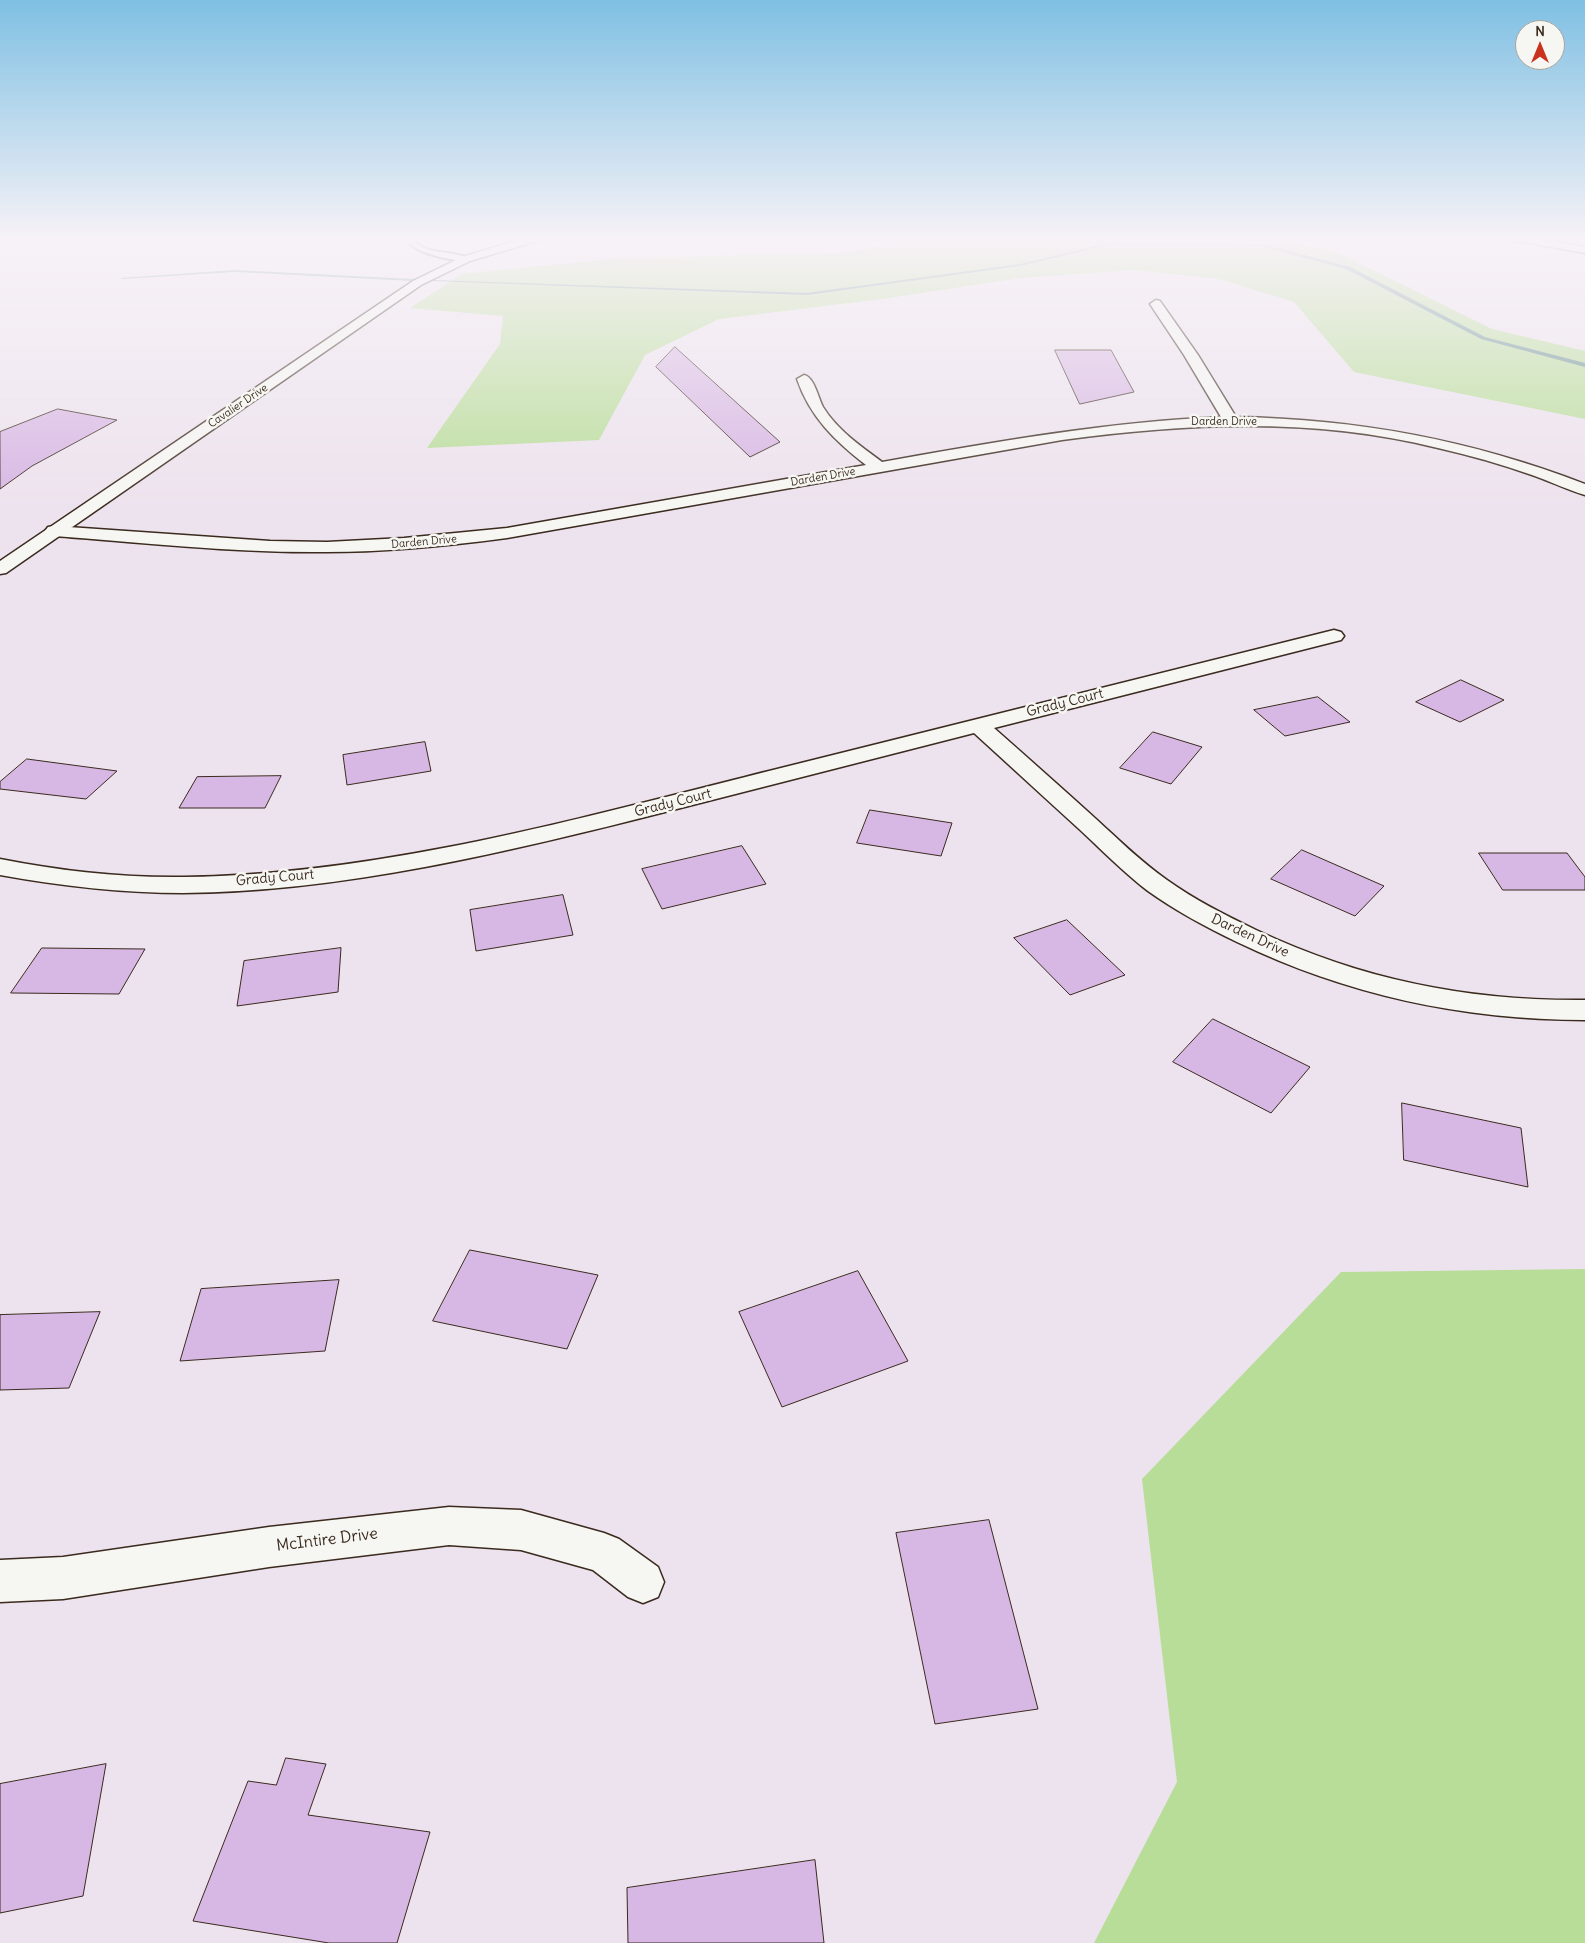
<!DOCTYPE html>
<html>
<head>
<meta charset="utf-8">
<style>
  body { margin:0 }
  #map { position:relative; width:1585px; height:1943px; overflow:hidden; background:#ede3ee; font-family:Delius,sans-serif }
  canvas { display:block }
  .north { position:absolute; left:1515px; top:20px; width:50px; height:50px; box-sizing:border-box; background:#f6f6f2; border:1px solid #aba49d; border-radius:50%; rotate:0deg; font-size:14px; font-weight:700; line-height:20px; text-align:center; color:#3b2a1e }
  .north::after { content:''; display:block; margin:auto; width:18px; height:22px; background:#c8321e; clip-path:polygon(50% 0,100% 100%,50% 72%,0 100%) }
</style>
</head>
<body>
<div id="map">
<canvas width="1585" height="1943"></canvas>
<div class="north">N</div>
</div>
<script>
const g = document.querySelector('canvas').getContext('2d');
g.lineJoin = 'round';
function fillPath(path, color) { g.fillStyle = color; g.fill(path, 'evenodd'); }
function strokePath(path, color, width, dash) { g.strokeStyle = color; g.lineWidth = width; g.lineCap = dash ? 'butt' : 'round'; g.setLineDash(dash || []); g.stroke(path); }
function write(font, color, halo, rows, align = 'center') {
  g.font = font + ' Delius,sans-serif'; g.lineWidth = 5; g.setLineDash([]); g.textBaseline = 'middle'; g.strokeStyle = halo; g.fillStyle = color; for (const [text, x, y, turn = 0] of rows) {
    g.save(); g.translate(x, y); g.rotate((+turn || 0) * Math.PI / 180); g.textAlign = isNaN(turn) ? turn : align; if (halo) g.strokeText(text, 0, 0); g.fillText(text, 0, 0); g.restore();
  }
}
fillPath(new Path2D(`
  M885 237H1269L1337 252 1492 329 1585 351V419L1354 372 1294 302 1219 279 1135 270 1021 278 882 299 719 319 645 355 599 440 427 448 500 344 503 316 410 308 462 274 620 258 841 253 883 245Z
  M1585 1269V1943H1094L1177 1782 1142 1479 1341 1272Z`), '#b8dd98');
fillPath(new Path2D(`
  M1108 243 1263 244 1350 267 1485 337 1585 363V367L1481 339 1346 269 1261 246 1108 245 1020 266 807 295 432 281 434 280 807 293 1020 264Z
  M235 270 413 279 415 280 413 281 235 272 122 279 120 278Z`), '#668f90');
const building = new Path2D(`
  M675 347 780 442 750 457 656 367Z
  M1055 350H1111L1134 392 1080 404Z
  M58 409 117 420 32 466 0 489V432Z
  M1461 680 1504 700 1460 722 1416 702Z
  M1318 697 1350 722 1285 736 1254 710Z
  M1153 732 1202 747 1171 784 1120 768Z
  M425 742 431 771 347 785 343 755Z
  M27 759 117 771 86 799 0 789V782Z
  M281 776 265 808H179L197 777Z
  M870 810 952 823 941 856 857 843Z
  M742 846 766 884 662 909 642 869Z
  M1302 850 1384 886 1355 916 1271 879Z
  M1479 853H1567L1585 877V890H1503Z
  M563 895 573 935 476 951 470 910Z
  M1067 920 1125 975 1070 995 1014 938Z
  M42 948 145 949 119 994 11 993Z
  M341 948 338 992 237 1006 244 961Z
  M1213 1019 1310 1067 1271 1113 1173 1062Z
  M1402 1103 1521 1128 1528 1187 1404 1160Z
  M470 1250 598 1275 567 1349 433 1321Z
  M858 1271 908 1361 782 1407 739 1312Z
  M339 1280 325 1351 180 1361 201 1289Z
  M100 1312 69 1388 0 1390V1315Z
  M989 1520 1038 1709 935 1724 896 1533Z
  M286 1758 326 1764 308 1815 430 1832 397 1943H329L193 1921 248 1781 276 1785Z
  M106 1764 83 1896 0 1913V1784Z
  M815 1860 824 1943H628L627 1888Z`);
fillPath(building, '#d7b7e3');
strokePath(building, '#3b2a1e', 1);
const service = new Path2D(`
  M405 237H411C424 257 452 249 469 259 461 264 425 254 416 248 411 245 408 242 405 237Z`);
const minor = new Path2D(`
  M1507 237H1530L1585 247V253L1512 240Z
  M1156 300 1160 301 1198 355 1236 417C1358 419 1471 440 1585 484V495C1567 490 1550 481 1532 475 1501 464 1469 455 1438 448 1314 417 1187 423 1062 440L507 538C447 546 387 552 326 552 235 553 145 543 54 536L48 535 45 531 48 527 54 526 270 541 327 542 404 538 507 528 866 465C835 441 810 417 797 379L804 375C814 377 818 397 823 407 837 430 861 446 882 462 995 442 1106 422 1221 417L1184 355 1150 304Z
  M1334 630 1341 632 1344 636 1341 640 994 728C1028 758 1062 788 1096 819 1119 840 1141 862 1167 880 1195 900 1225 915 1256 930 1362 980 1468 1001 1585 1000V1020C1463 1020 1347 995 1237 942 1206 927 1176 911 1148 891 1123 872 1101 849 1078 828 1043 796 1009 765 974 733 871 759 768 786 665 812 512 851 342 892 183 893 122 893 61 886 0 875V859C61 871 122 878 184 877 379 875 581 818 769 771 958 724 1145 677 1334 630Z
  M449 1507 521 1510 604 1533 619 1539 658 1567 664 1582 658 1597 643 1603 628 1597 593 1570 521 1550 449 1545 269 1567 63 1599 0 1602V1560L63 1557 269 1527Z`);
const tertiary = new Path2D(`
  M528 237H544L543 239 470 261 421 285 6 573 0 574V561L413 281 462 257Z`);
strokePath(service, '#3b2a1e', 4);
strokePath(minor, '#3b2a1e', 3);
strokePath(tertiary, '#3b2a1e', 3);
fillPath(service, '#f6f6f2');
fillPath(minor, '#f6f6f2');
fillPath(tertiary, '#f6f6f2');
const sky = g.createLinearGradient(0, 0, 0, 509);
sky.addColorStop(0, '#7fc0e3');
sky.addColorStop(0.47, '#f7f2f7');
sky.addColorStop(1, '#f7f2f700');
g.fillStyle = sky;
g.fillRect(0, 0, 1585, 509);
write('11px', '#3b2a1e', '#f6f6f2', [
  ["Cavalier Drive",238,406,-34],
  ["Darden Drive",1224,422],
  ["Darden Drive",823,477,-10],
  ["Darden Drive",424,542,-5]
]);
write('14px', '#3b2a1e', '#f6f6f2', [
  ["Grady Court",1065,703,-14],
  ["Grady Court",673,803,-14],
  ["Grady Court",275,878,-5],
  ["Darden Drive",1250,936,25]
]);
write('16px', '#3b2a1e', '#f6f6f2', [
  ["McIntire Drive",327,1540,-7]
]);
</script>
</body>
</html>
